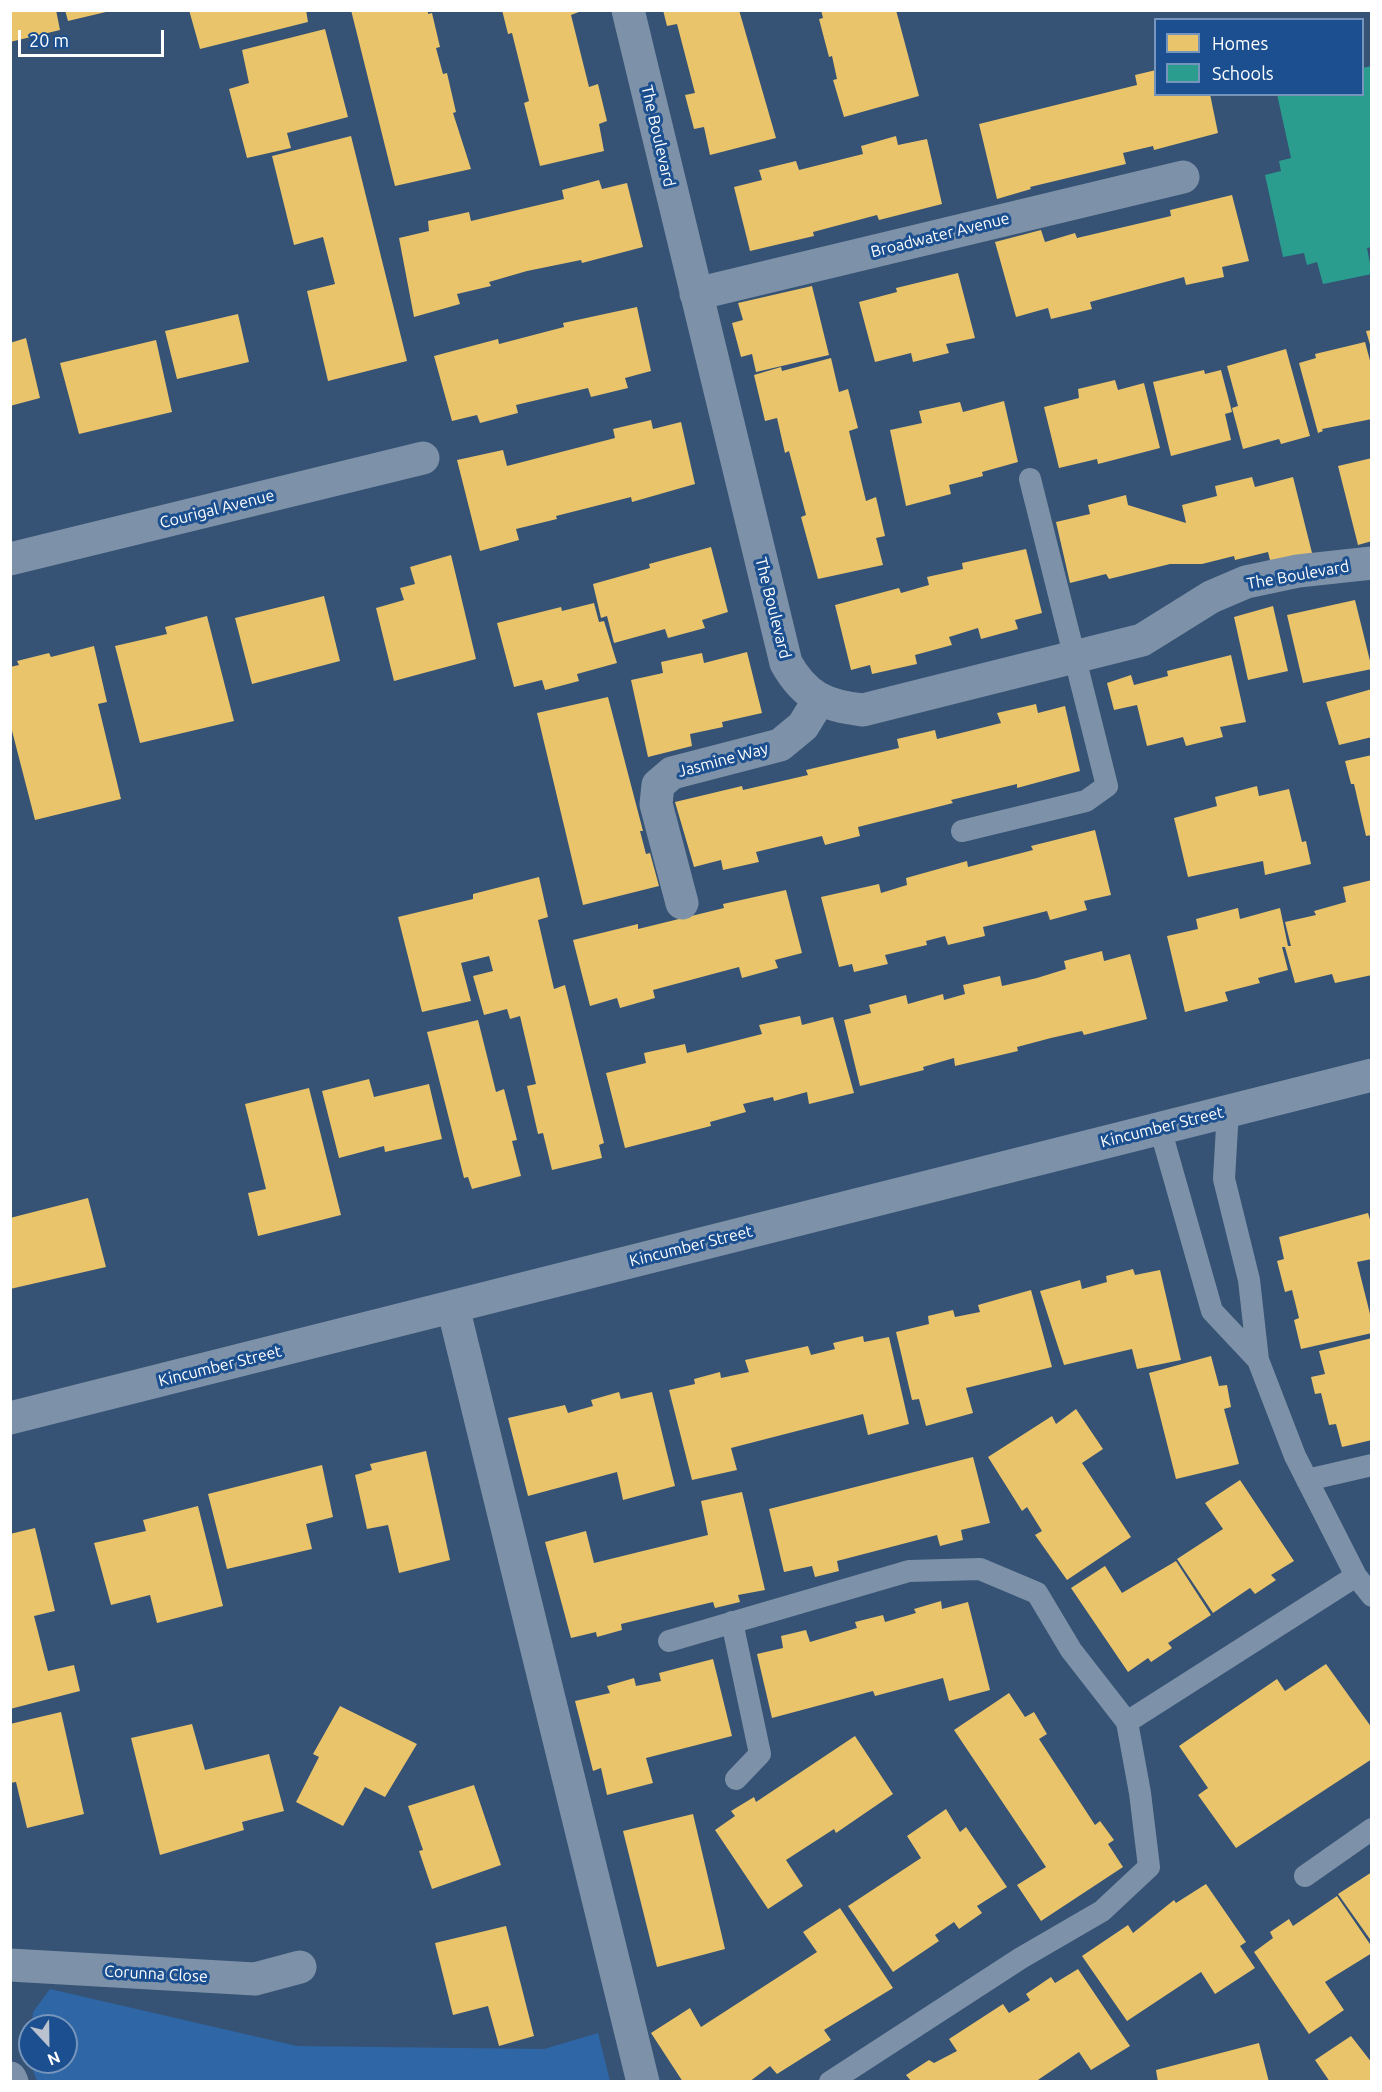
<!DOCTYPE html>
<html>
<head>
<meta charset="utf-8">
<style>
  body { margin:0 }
  #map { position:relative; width:1382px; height:2092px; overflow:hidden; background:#365274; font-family:Ubuntu,sans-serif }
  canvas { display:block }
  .frame { position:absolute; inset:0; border:12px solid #fff; pointer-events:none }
  .legend { position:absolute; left:1154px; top:18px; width:210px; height:78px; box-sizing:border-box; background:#1b4f8f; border:2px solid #7695bc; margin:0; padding:8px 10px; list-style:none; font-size:18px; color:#fff }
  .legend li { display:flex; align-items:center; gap:12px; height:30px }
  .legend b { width:30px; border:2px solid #7695bc }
  .north { position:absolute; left:18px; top:2014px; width:60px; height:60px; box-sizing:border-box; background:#1b4f8f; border:2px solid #7695bc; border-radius:50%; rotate:158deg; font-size:16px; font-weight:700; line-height:24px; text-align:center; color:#fff }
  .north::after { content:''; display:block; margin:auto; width:21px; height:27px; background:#b9c2ce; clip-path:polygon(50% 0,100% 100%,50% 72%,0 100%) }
  .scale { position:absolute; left:18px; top:30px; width:146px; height:27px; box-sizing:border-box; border:3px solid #fff; border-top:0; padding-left:8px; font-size:18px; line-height:21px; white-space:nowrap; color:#fff; -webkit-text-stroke:4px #1b4f8f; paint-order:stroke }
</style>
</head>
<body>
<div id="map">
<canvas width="1382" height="2092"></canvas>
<div class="frame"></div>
<ul class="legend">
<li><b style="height:16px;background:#e9c46a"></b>Homes</li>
<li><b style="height:16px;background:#2a9d8f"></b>Schools</li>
</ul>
<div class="north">N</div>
<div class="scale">20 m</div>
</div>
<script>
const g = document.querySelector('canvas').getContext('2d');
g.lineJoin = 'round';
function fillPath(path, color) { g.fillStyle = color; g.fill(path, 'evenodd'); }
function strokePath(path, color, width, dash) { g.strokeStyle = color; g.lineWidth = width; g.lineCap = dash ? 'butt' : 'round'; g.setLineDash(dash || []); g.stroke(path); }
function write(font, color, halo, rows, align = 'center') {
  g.font = font + ' Ubuntu,sans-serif'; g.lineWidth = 6; g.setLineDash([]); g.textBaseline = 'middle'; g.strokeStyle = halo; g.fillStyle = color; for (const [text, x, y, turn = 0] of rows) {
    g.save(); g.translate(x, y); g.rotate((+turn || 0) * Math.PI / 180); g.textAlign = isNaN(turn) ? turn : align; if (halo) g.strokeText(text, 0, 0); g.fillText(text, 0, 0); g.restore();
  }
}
fillPath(new Path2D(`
  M50 1989 297 2046 544 2049 598 2033 610 2081H37L30 2062H66V2026H32L33 2012Z`), '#2f66a5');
fillPath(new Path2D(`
  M10 10H56L60 30 10 42Z
  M65 10H109L110 11 68 21Z
  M189 10H306L308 22 200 49Z
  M351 10H428V14L432 13 440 47 436 48 443 74 447 73 456 112 453 113 471 169 395 186Z
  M502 10H584L571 15 589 87 598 84 607 121 599 124 604 151 540 166 524 103 529 101 512 33 508 34Z
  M663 10H739L776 138 710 155 704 127 694 129 685 95 695 93 677 24 667 26Z
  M821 10H896L919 96 844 117 833 80 837 79 832 56 829 57 819 19 823 18Z
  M325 29 348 117 287 133 291 148 247 158 229 89 249 83 242 50Z
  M1156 70V94H1210L1218 133 1154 150 1153 146 1123 153 1126 164 1030 187 1031 189 997 199 979 124 1137 85 1135 75Z
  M351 136 407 361 328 381 307 291 335 284 323 237 294 245 272 156Z
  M896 136 898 145 927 139 942 204 879 220 877 215 813 232 814 236 750 251 734 187 762 180 759 170 796 161 799 170 863 154 861 146Z
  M599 180 602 189 627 183 643 247 582 263 581 260 527 271 489 282 491 286 457 294 460 304 414 317 399 238 429 231 428 221 469 212 471 221 564 199 562 190Z
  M1232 195 1249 261 1222 267 1224 277 1186 285 1184 277 1090 302 1092 309 1051 319 1048 308 1016 317 995 242 1041 230 1045 242 1075 233 1077 238 1171 216 1170 210Z
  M958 273 975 338 946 344 949 353 913 362 911 353 875 362 859 302 897 292 896 288Z
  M812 286 829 355 756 372 752 354 741 357 732 323 743 320 738 303Z
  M637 307 651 371 625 378 628 388 591 397 588 388 516 405 518 413 480 423 477 415 452 421 434 356 498 339 499 344 564 327 563 323Z
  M238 314 249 362 177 379 165 331Z
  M1372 330V348H1371L1366 331Z
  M26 338 40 398 10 406V343Z
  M156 340 172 412 79 434 60 363Z
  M1365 342 1372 368V419L1322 429 1323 431 1318 433 1299 363 1316 358 1315 354Z
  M1286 349 1310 436 1281 444 1279 439 1243 449 1232 408 1238 406 1227 366Z
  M831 358 839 392 848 389 858 428 849 431 866 501 876 497 885 536 876 538 883 565 818 579 801 517 806 515 789 451 785 453 777 418 765 421 754 375 781 367 782 371Z
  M1204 370 1205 374 1221 370 1232 412 1225 414 1231 440 1171 456 1153 382Z
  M1115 380 1118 390 1144 383 1160 448 1098 464 1097 459 1059 468 1044 407 1079 398 1078 389Z
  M1004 401 1018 462 982 472 983 476 949 485 951 494 906 506 890 430 922 423 919 411 960 402 963 412Z
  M651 420 653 429 681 422 695 484 632 502 631 497 556 516 557 519 516 529 519 540 480 551 457 460 503 450 507 466 615 438 613 429Z
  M1372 458V541L1358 545 1338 466Z
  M1252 477 1255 487 1293 477 1312 553 1271 564 1268 552 1235 560 1234 556 1202 564H1170L1109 579 1106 574 1070 583 1056 522 1090 514 1088 505 1126 495 1128 505 1186 523 1182 505 1217 496 1215 486Z
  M711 547 728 612 702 620 705 628 668 638 665 629 614 643 607 616 601 618 593 584 650 568 649 564Z
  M1026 549 1042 613 1015 620 1018 629 981 639 978 628 949 637 952 645 915 655 917 664 872 674 870 665 851 670 835 605 899 588 901 593 929 585 927 577 963 569 962 563Z
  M451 555 476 659 394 681 376 608 404 600 400 588 415 584 410 567Z
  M324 596 340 661 252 684 235 618Z
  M1355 600 1372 669 1303 683 1287 615Z
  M594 603 599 622 604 621 617 663 577 674 579 681 545 690 542 680 514 687 497 623 561 607 562 611Z
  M1273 606 1288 671 1248 680 1234 617Z
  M207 616 234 721 140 743 115 646 167 634 165 627Z
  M94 646 107 702 98 704 121 799 35 820 10 723V667L19 665 17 661 49 653 51 657Z
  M747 652 762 713 722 722 723 727 690 734 692 746 648 757 631 680 663 673 661 662 702 653 704 663Z
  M1231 655 1246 722 1220 727 1223 737 1186 746 1183 737 1147 746 1137 705 1114 710 1107 683 1131 675 1134 685 1168 676 1167 671Z
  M1372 689V737L1339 745 1326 702Z
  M608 697 643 831H640L646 854 650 853 659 886 583 905 537 713Z
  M1036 704 1038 713 1065 706 1080 771 1017 788V784L951 800 953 803 858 827 860 836 825 845 822 836 756 852 759 862 723 870 721 860 694 867 675 802 742 786 743 790 808 775 806 770 899 748 897 739 935 730 937 739 1001 723 997 713Z
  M1372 755V835L1366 836 1354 784H1351L1345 761Z
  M1257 786 1259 796 1289 789 1302 842 1306 841 1311 864 1265 875 1263 861 1188 877 1174 818 1217 806 1215 797Z
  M1095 830 1111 895 1084 901 1087 910 1050 920 1047 911 983 927 985 936 948 945 945 936 926 941 927 945 885 955 888 964 854 972 852 964 839 967 821 897 879 884 881 893 907 885 906 878 967 861 968 867 1033 850 1031 846Z
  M539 877 548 917 538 920 554 989 565 985 604 1143 599 1145 602 1158 552 1170 543 1133 538 1134 527 1086 536 1084 520 1016 510 1019 507 1009 484 1015 473 976 493 971 489 956 461 963 471 1001 422 1012 398 917 473 899V894Z
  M1372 880V975L1335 983 1332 974 1295 983 1285 947H1282L1288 970 1258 978 1260 983 1225 992 1228 1001 1185 1012 1167 936 1198 929 1196 919 1238 908 1240 919 1280 908 1288 946H1291L1285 922 1316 915 1314 911 1346 902 1343 887Z
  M786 890 802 953 775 960 778 968 742 978 739 967 653 990 655 998 620 1008 617 998 590 1006 573 940 638 924V929L724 908 723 904Z
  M1102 951 1104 961 1130 954 1147 1019 1084 1035 1082 1031 1051 1038 1017 1047 1018 1051 955 1066 954 1058 923 1067 924 1070 860 1086 844 1020 871 1013 869 1005 906 995 908 1004 943 994 944 1000 965 994 963 985 1000 976 1002 986 1037 978 1066 969 1064 961Z
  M800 1016 802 1025 833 1017 854 1093 809 1104 807 1092 774 1101 773 1097 743 1104 746 1112 710 1122 711 1126 625 1148 606 1073 646 1063 644 1053 685 1044 687 1053 762 1034 759 1025Z
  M478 1020 496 1092 504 1089 517 1140 512 1141 521 1176 472 1189 468 1177 464 1178 427 1032Z
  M369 1079 374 1097 429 1084 442 1139 385 1152 384 1146 339 1158 322 1091Z
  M309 1088 341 1215 258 1236 248 1193 266 1189 245 1104Z
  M88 1198 106 1267 10 1289V1218Z
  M1368 1213 1372 1226V1259L1357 1262 1372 1322V1333L1301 1349 1294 1320 1299 1318 1292 1290 1285 1292 1277 1261 1284 1259 1279 1237Z
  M1133 1269 1135 1275 1160 1270 1181 1360 1137 1369 1132 1349 1064 1365 1040 1291 1080 1280 1082 1289 1107 1282 1106 1276Z
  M1031 1290 1052 1367 966 1388 973 1413 926 1426 919 1399 912 1400 896 1332 929 1324 928 1316 953 1310 955 1317 980 1312 978 1305Z
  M863 1336 864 1342 889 1337 909 1424 868 1435 863 1414 731 1448 737 1470 692 1480 669 1390 695 1384 694 1379 720 1372 721 1378 749 1372 745 1360 808 1346 811 1355 835 1349 833 1343Z
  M1372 1338V1440L1342 1447 1336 1424 1329 1425 1321 1393 1315 1394 1311 1377 1325 1374 1319 1351Z
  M1211 1356 1219 1386 1227 1385 1231 1407 1224 1409 1239 1464 1176 1479 1149 1373Z
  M619 1392 621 1399 652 1392 675 1486 623 1500 617 1472 528 1496 508 1418 565 1405 568 1413 593 1406 591 1400Z
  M1076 1409 1103 1449 1082 1463 1131 1537 1067 1580 1035 1535 1042 1531 1027 1507 1022 1511 988 1457 1052 1416 1056 1424Z
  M426 1451 450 1560 399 1573 388 1525 367 1529 355 1475 372 1470 370 1464Z
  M973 1457 990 1523 961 1530 963 1540 940 1546 937 1535 837 1561 839 1571 815 1577 812 1566 784 1572 769 1509Z
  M322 1465 333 1517 306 1524 312 1549 227 1569 208 1494Z
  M1240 1480 1294 1561 1271 1575 1276 1580 1255 1594 1250 1588 1213 1613 1177 1559 1223 1529 1205 1503Z
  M742 1492 765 1590 738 1595 740 1602 715 1608 713 1602 621 1624 622 1630 597 1637 596 1632 571 1638 545 1542 586 1531 594 1563 708 1535 701 1501Z
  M198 1506 223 1606 157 1623 150 1595 111 1605 94 1543 146 1531 143 1520Z
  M35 1528 55 1611 34 1616 48 1671 74 1665 80 1691 10 1709V1534Z
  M1176 1561 1211 1615 1168 1643 1172 1648 1151 1662 1148 1658 1128 1672 1071 1588 1105 1566 1122 1593Z
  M941 1601 942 1609 968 1602 990 1690 949 1701 943 1678 875 1696 873 1691 772 1718 757 1654 783 1648 781 1636 806 1630 810 1642 857 1628 855 1622 883 1615 885 1622 916 1613 914 1609Z
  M713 1659 732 1736 646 1758 653 1783 607 1795 601 1768 593 1771 575 1701 610 1693 607 1686 634 1678 636 1686 661 1681 659 1673Z
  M1326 1664 1372 1728V1759L1236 1848 1198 1795 1208 1788 1179 1746 1277 1679 1285 1691Z
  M1009 1693 1025 1717 1034 1712 1047 1734 1039 1739 1095 1825 1100 1821 1114 1840 1108 1844 1123 1867 1041 1921 1017 1885 1046 1867 954 1730Z
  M340 1706 417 1744 385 1797 365 1787 343 1826 296 1802 319 1757 313 1754Z
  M61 1712 84 1814 27 1828 16 1782 10 1783V1724Z
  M192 1724 205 1770 269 1754 284 1811 242 1822 244 1830 160 1855 131 1738Z
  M855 1736 893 1794 836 1833 834 1829 786 1860 803 1886 768 1909 715 1830 735 1816 731 1811 754 1797 756 1802Z
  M474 1785 501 1865 432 1889 419 1851 423 1850 408 1806Z
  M946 1809 960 1832 966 1827 1007 1887 977 1906 982 1913 959 1929 954 1922 935 1935 939 1941 893 1972 848 1906 921 1858 907 1836Z
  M693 1814 725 1949 657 1967 623 1831Z
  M1372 1872V1942L1338 1894Z
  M1206 1884 1246 1942 1240 1946 1255 1968 1215 1994 1201 1972 1127 2021 1082 1956 1128 1925 1133 1933 1174 1900 1176 1903Z
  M1337 1896 1372 1947V1953L1325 1982 1344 2010 1309 2034 1254 1952 1273 1938 1270 1932 1289 1919 1293 1926Z
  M840 1908 893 1988 824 2030 831 2040 777 2074 770 2066 749 2082H683L651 2033 690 2008 701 2027 817 1952 803 1932Z
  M506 1926 534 2036 499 2046 488 2006 453 2015 435 1943Z
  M1078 1969 1130 2046 1091 2070 1079 2052 1035 2082H912L906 2075 929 2060 934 2063 957 2051 949 2039 1003 2004 1009 2013 1030 2000 1026 1994 1051 1977 1055 1983Z
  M1351 2036 1372 2063V2082H1330L1315 2060Z
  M1259 2043 1269 2082H1158L1156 2070Z`), '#e9c46a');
fillPath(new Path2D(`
  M1372 66V247L1367 248 1372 274 1323 284 1317 262 1307 265 1304 253 1283 257 1265 175 1281 171 1279 161 1291 158 1277 94H1362V68Z`), '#2a9d8f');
strokePath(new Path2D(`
  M962 831 1086 801 1107 786 1030 479
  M1228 1110 1224 1179 1249 1280 1258 1360 1295 1456 1356 1576 1372 1596
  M1160 1128 1212 1311 1258 1360
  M1307 1480 1372 1465
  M732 1622 760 1754 736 1779
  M669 1641 909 1571 980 1569 1037 1593 1071 1650 1127 1722
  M1305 1876 1372 1829
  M830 2082 1021 1958 1102 1911 1149 1867 1140 1793 1127 1722 1356 1576`), '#7d92a8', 22);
strokePath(new Path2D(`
  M628 10 786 663C805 697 826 706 863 710L1142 640 1211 597 1246 582 1298 571 1372 563
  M696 294 1183 177
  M10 559 423 458
  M682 903 656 804 658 785 672 773 780 745 803 726 819 700
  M453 1307 643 2082
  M10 1418 1372 1075
  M10 1965 255 1979 300 1967
  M10 2078 12 2082`), '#7d92a8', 33);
write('16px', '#fff', '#1b4f8f', [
  ["The Boulevard",658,136,77],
  ["Broadwater Avenue",940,235,-14],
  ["Courigal Avenue",217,509,-14],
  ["The Boulevard",1298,575,-10],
  ["The Boulevard",773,608,76],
  ["Jasmine Way",723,760,-15],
  ["Kincumber Street",1162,1127,-14],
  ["Kincumber Street",691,1246,-14],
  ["Kincumber Street",220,1366,-14],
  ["Corunna Close",156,1974,3]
]);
</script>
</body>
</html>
